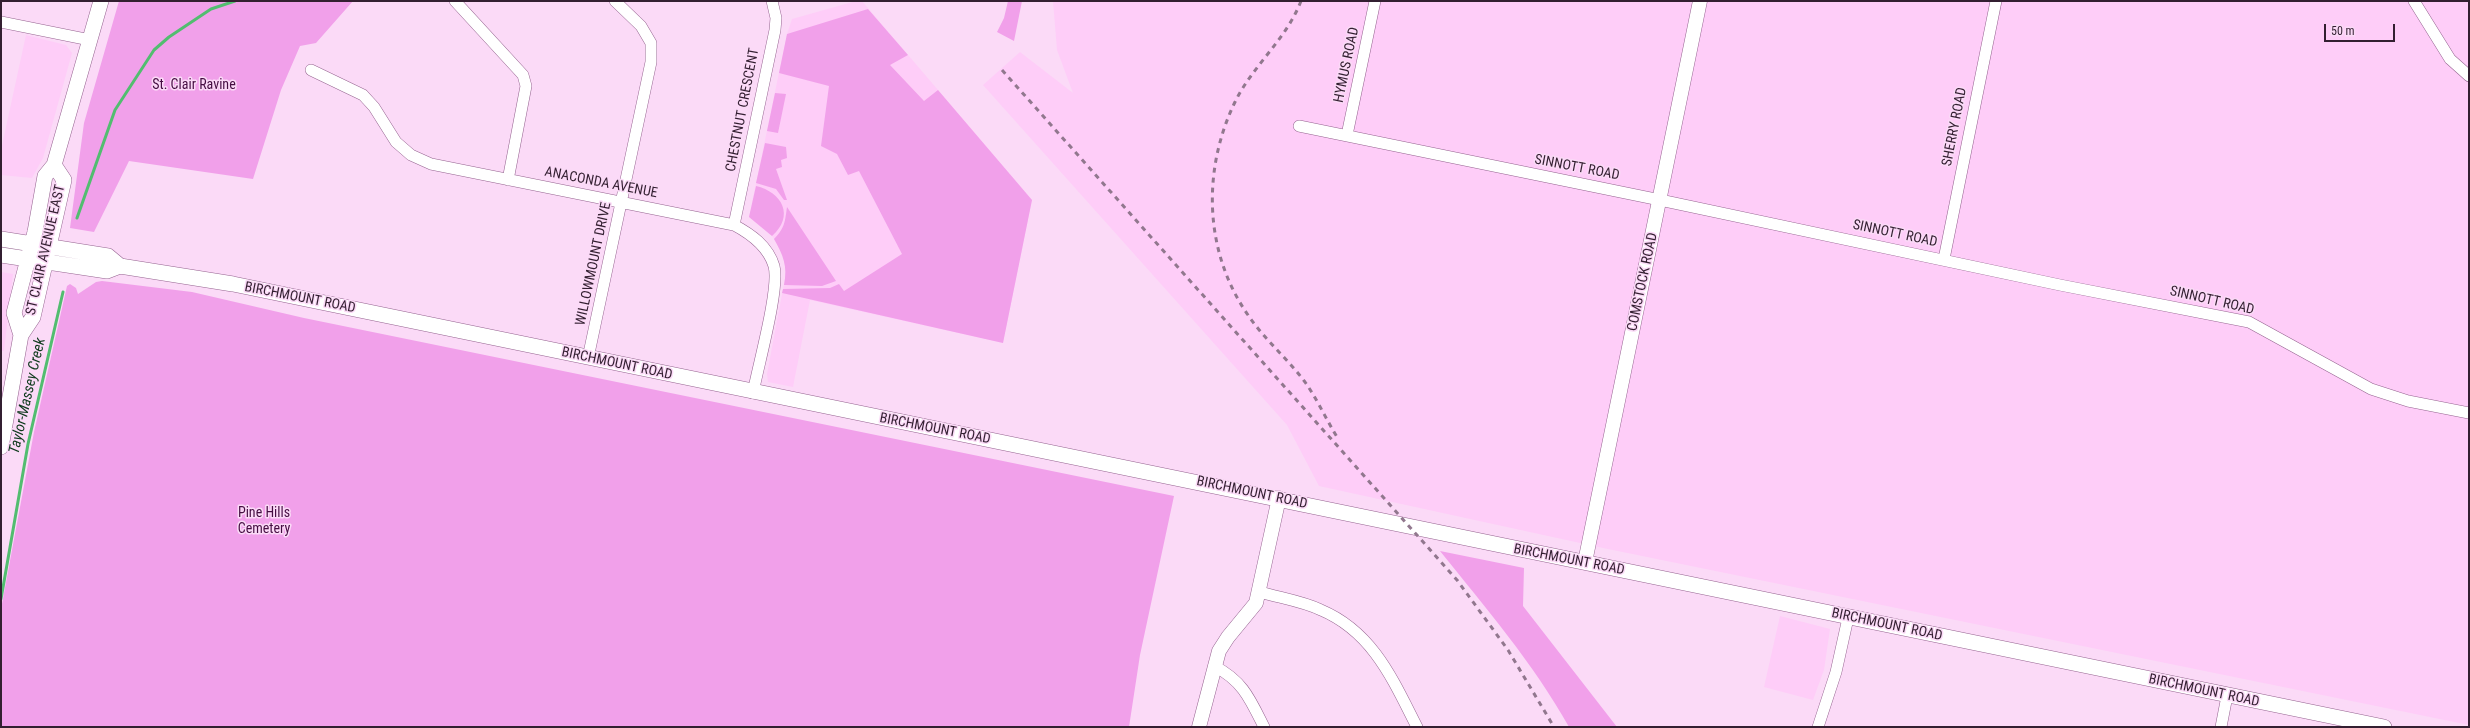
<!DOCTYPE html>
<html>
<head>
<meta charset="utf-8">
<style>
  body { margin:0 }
  #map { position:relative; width:2470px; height:728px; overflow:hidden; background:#fbdaf7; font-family:"Roboto Condensed",sans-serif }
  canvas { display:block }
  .frame { position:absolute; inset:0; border:2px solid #331f31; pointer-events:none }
  .scale { position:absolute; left:2324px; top:24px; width:71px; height:18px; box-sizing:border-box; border:2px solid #331f31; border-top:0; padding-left:5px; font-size:12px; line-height:14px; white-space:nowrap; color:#331f31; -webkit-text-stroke:3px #fbdaf7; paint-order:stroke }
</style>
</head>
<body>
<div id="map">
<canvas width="2470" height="728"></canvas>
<div class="frame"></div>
<div class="scale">50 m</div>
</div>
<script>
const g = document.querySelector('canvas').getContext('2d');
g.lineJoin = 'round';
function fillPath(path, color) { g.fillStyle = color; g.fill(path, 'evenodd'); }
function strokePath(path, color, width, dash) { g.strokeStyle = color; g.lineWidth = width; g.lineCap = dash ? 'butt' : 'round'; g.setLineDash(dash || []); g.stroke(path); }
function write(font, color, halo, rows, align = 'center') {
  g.font = font + ' "Roboto Condensed",sans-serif'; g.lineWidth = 3; g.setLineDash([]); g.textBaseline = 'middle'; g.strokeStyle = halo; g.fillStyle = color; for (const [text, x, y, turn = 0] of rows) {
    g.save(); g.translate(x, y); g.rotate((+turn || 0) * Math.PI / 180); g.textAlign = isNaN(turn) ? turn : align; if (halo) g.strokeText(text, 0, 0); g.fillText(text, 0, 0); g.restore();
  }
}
fillPath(new Path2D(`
  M856 1H862L1032 200 1003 343 810 300 793 387 768 382 767 374 786 273 784 257 773 237 749 217 787 34 792 19Z
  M1053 1H2469V725L1603 548 1319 486 1287 425 983 85 1020 52 1073 93 1057 50Z
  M26 35 66 45 72 53 43 158 32 178 1 175V150Z
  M1 272 13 274 4 351H1Z
  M1780 616 1830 629 1824 670 1813 700 1764 687Z`), '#fecdf8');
fillPath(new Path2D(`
  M119 1H353L316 43 300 46 281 90 253 179 129 161 94 232 70 228 84 123Z
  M1008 1H1022L1014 41 997 32 1004 18Z
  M868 9 908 55 890 65 924 101 938 90 1032 200 1003 343 782 293 783 289 830 288 839 284 844 291 902 254 859 171 848 175 837 154 821 146 829 86 779 73 787 34Z
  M775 93 786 94 778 133 767 131Z
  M765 143 786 147 787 158 781 160 782 167 776 169 787 200H784L776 189 756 183Z
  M756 186C782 192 795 216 772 236L749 217Z
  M787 207 836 281 822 286 784 285C788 266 783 255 774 239 785 228 785 221 787 207Z
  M102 281 192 292 304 318 1174 496 1140 655 1129 727H1V609L34 432 67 286 70 284 76 288 78 294 96 282Z
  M1440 551 1524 568 1523 606 1617 727H1569C1534 664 1485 607 1440 551Z`), '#f1a0ea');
strokePath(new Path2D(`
  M77 218 115 110 154 50 169 37 211 9 235 1
  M1 599 28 444 63 292`), '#52bd70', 3);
const minor = new Path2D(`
  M455 1 523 75 526 86 508 180
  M2414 1 2450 59 2469 76
  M1 22 90 40
  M311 70 363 95 374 107 396 142 411 155 431 164 734 225C751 234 768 246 774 266 780 288 758 366 753 393
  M1299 126 1660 200 2060 285 2249 322 2371 389 2408 401 2469 413
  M1347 135 1375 1
  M734 225 775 30 776 18 772 1
  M1944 259 1996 1
  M588 358 651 62V43L641 26 615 1
  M1260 592C1280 598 1302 601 1321 610 1373 632 1393 680 1417 727
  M1214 666C1243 681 1250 699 1264 727
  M1818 727 1836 672 1848 618
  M2221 727 2227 696`);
const tertiary = new Path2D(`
  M1585 562 1700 1
  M1199 727 1219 651 1228 637 1256 603 1279 498`);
const secondary = new Path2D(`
  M1 239 108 256 120 266
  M1 255 107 271 120 266 233 284 2384 727
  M21 335 14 313 35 232 45 176 54 165 101 1
  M1 447 21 335 33 317 64 180 54 165`);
strokePath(minor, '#956490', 12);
strokePath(tertiary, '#956490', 15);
strokePath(secondary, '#956490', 16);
strokePath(minor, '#fff', 11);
strokePath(tertiary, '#fff', 14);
strokePath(secondary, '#fff', 15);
strokePath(new Path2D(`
  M1301 1C1286 40 1253 65 1235 102 1202 170 1204 252 1248 315 1264 339 1287 358 1305 382 1317 399 1326 419 1337 437
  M1002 70 1457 580 1508 650 1554 727`), '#91778e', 3, [5, 5]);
write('14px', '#331f31', '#fbdaf7', [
  ["HYMUS ROAD",1347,65,-78],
  ["CHESTNUT CRESCENT",743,110,-79],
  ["SHERRY ROAD",1955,127,-79],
  ["SINNOTT ROAD",1577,168,11],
  ["ANACONDA AVENUE",601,183,11],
  ["SINNOTT ROAD",1895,234,12],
  ["ST CLAIR AVENUE EAST",46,250,-77],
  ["WILLOWMOUNT DRIVE",594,264,-78],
  ["COMSTOCK ROAD",1643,282,-78],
  ["BIRCHMOUNT ROAD",300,298,11],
  ["SINNOTT ROAD",2212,301,13],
  ["BIRCHMOUNT ROAD",617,364,12],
  ["BIRCHMOUNT ROAD",935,429,11],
  ["BIRCHMOUNT ROAD",1252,493,12],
  ["BIRCHMOUNT ROAD",1569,560,11],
  ["BIRCHMOUNT ROAD",1887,625,12],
  ["BIRCHMOUNT ROAD",2204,691,12]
]);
write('14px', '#450d42', '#fbdaf7', [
  ["St. Clair Ravine",194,85],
  ["Pine Hills",264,513],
  ["Cemetery",264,529]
]);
write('italic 15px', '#0e3a1c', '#fbdaf7', [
  ["Taylor-Massey Creek",28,396,-77]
]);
</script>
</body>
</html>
